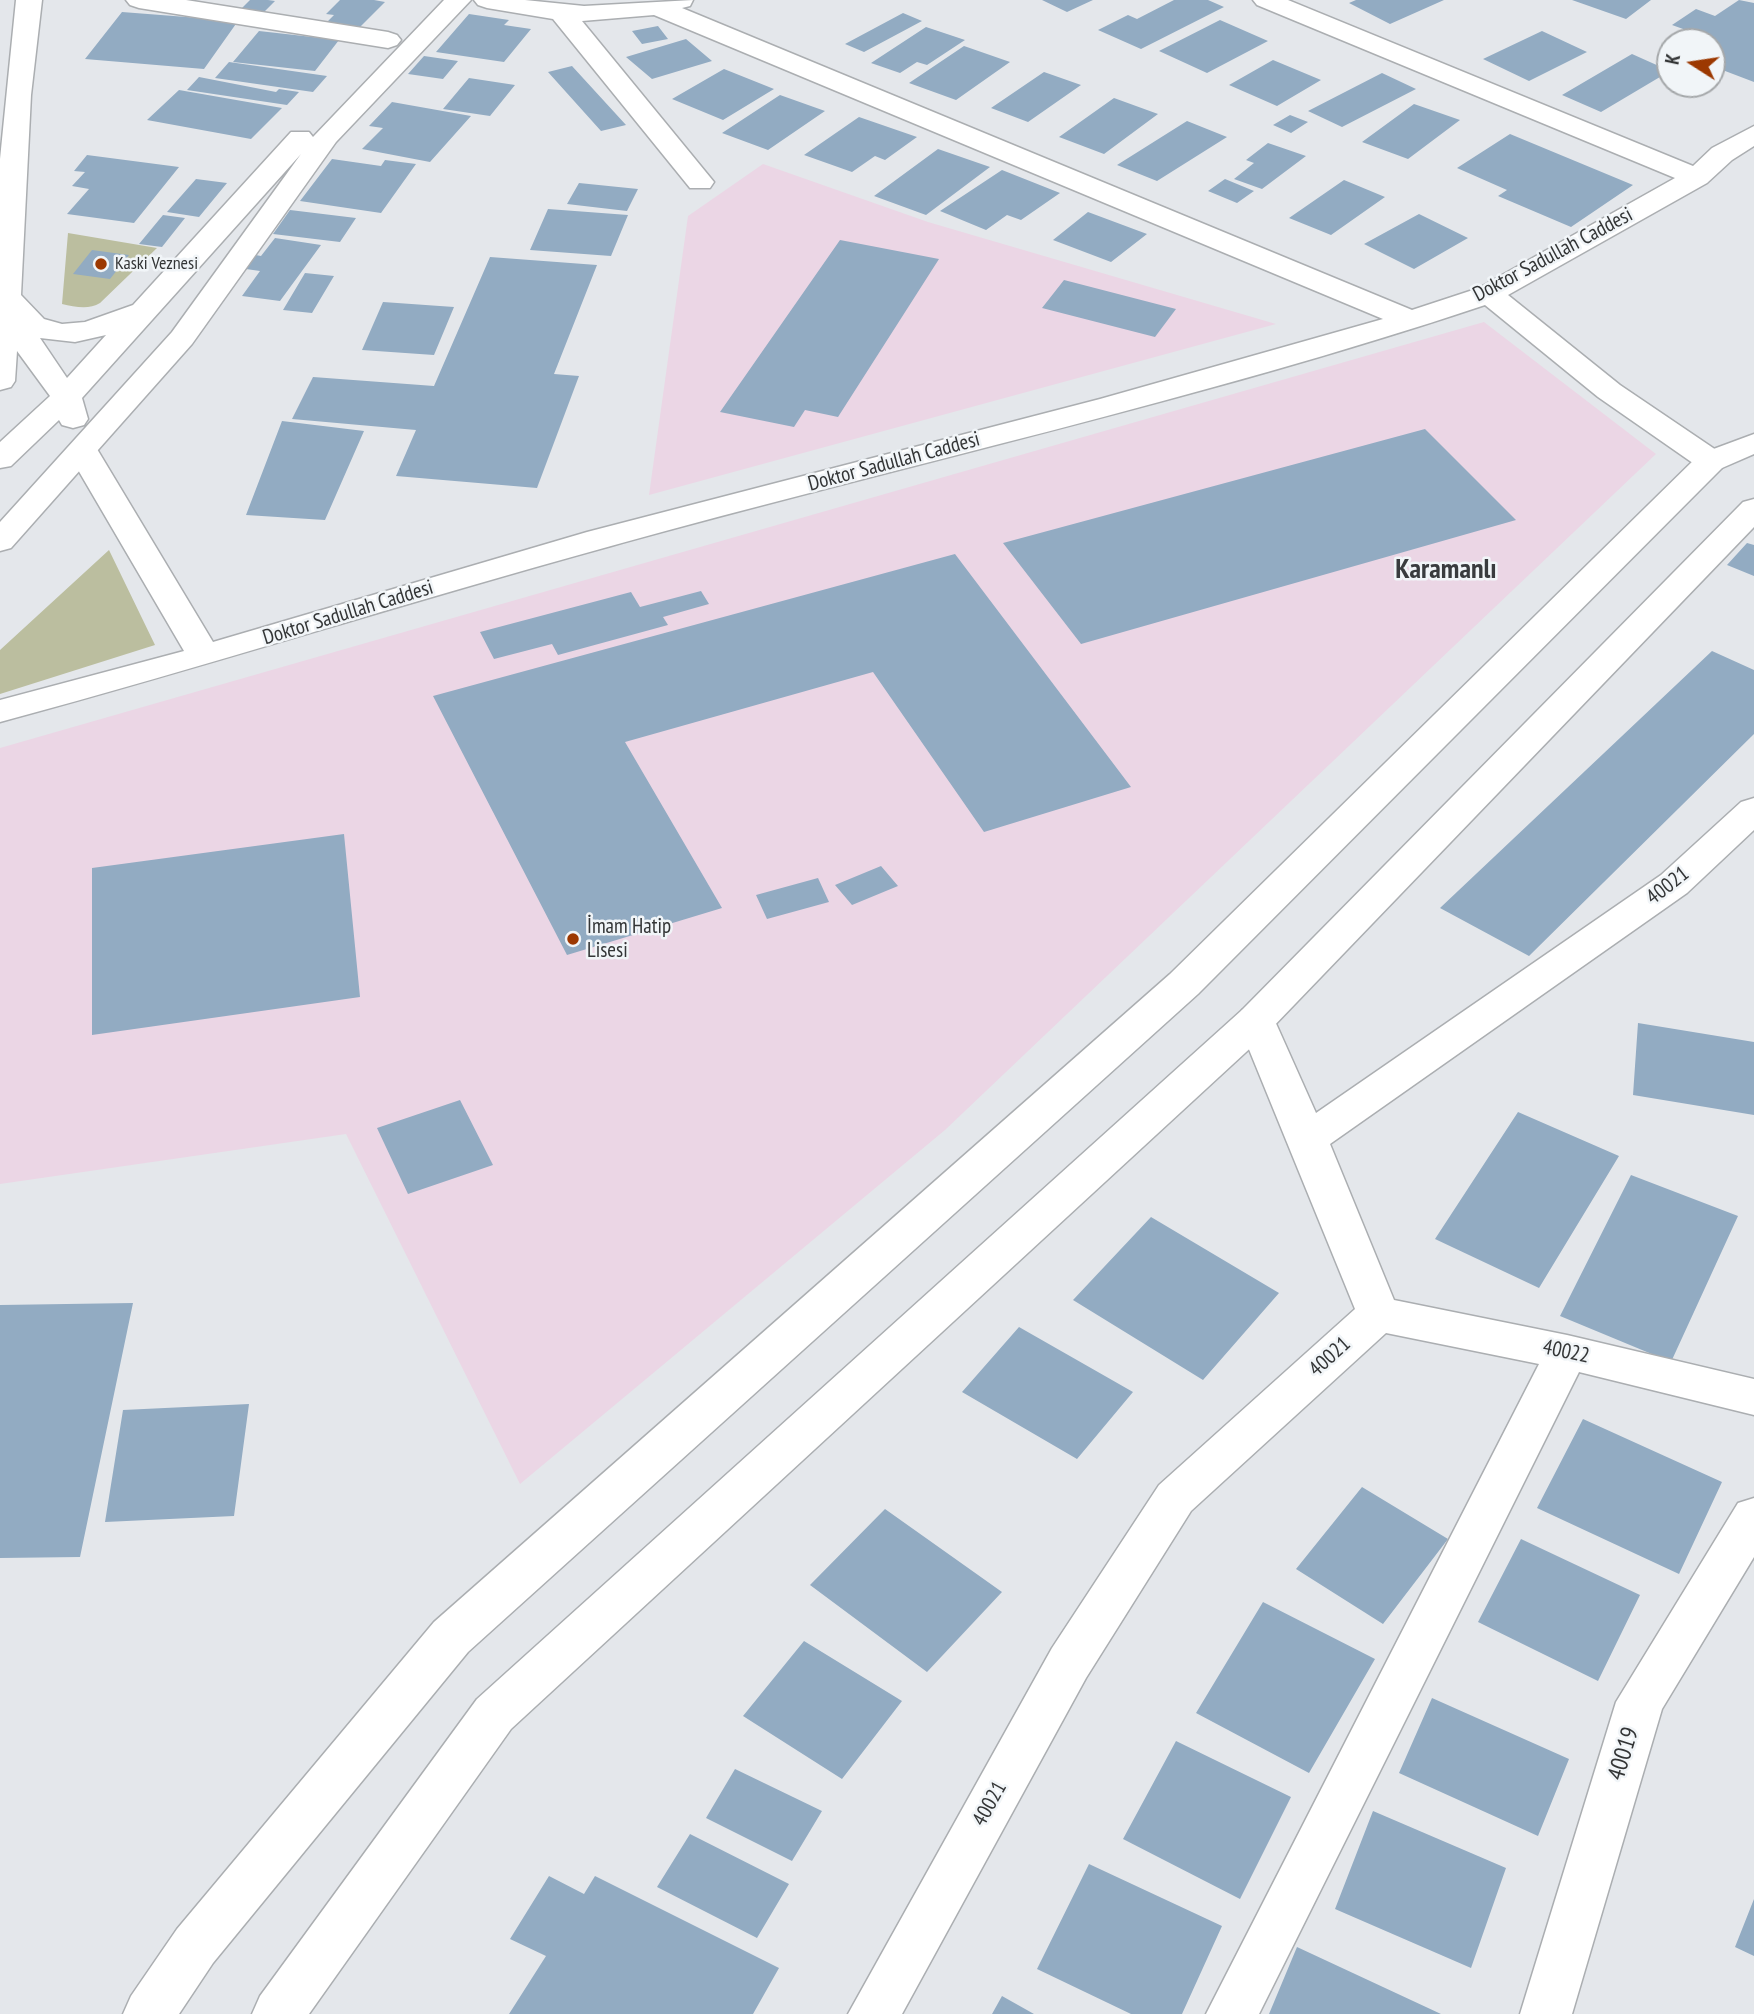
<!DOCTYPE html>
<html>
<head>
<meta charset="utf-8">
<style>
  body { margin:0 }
  #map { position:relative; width:1754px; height:2014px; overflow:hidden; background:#e4e7eb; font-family:"PT Sans Narrow",sans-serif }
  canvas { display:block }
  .north { position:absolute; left:1656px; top:28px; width:70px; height:70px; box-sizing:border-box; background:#f1f5f8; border:2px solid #a5a8aa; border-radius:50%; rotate:282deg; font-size:19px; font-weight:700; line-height:28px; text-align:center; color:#333536 }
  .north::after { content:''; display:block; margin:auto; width:24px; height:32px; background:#9c3801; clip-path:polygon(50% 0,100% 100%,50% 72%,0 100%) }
</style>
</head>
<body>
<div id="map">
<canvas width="1754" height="2014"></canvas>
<div class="north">K</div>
</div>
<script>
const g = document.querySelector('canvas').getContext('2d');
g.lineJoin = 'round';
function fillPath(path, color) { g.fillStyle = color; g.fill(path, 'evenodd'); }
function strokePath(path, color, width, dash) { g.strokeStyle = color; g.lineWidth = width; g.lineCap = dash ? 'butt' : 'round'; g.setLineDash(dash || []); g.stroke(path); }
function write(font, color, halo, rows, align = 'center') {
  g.font = font + ' "PT Sans Narrow",sans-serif'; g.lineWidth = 5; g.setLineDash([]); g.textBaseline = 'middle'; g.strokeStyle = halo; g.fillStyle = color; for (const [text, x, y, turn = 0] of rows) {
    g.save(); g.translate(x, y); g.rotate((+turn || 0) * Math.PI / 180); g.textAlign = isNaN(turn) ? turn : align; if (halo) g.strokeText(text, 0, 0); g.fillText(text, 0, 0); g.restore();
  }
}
fillPath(new Path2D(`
  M763 164 928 222 1276 324 649 495 688 216Z
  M1484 322 1656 454 945 1130 520 1484 346 1134 0 1184V748Z`), '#ebd6e5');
fillPath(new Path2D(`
  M68 233 157 248 100 303C89 310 75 307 62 304Z
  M109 550 155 645 0 694V650Z`), '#bbbe9f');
fillPath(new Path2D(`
  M250 0H268L275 1 264 12 242 8Z
  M340 0H374L385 2 358 29 325 24 334 15 326 14Z
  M1042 0H1093L1067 12Z
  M1174 0H1208L1224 7 1141 49 1098 30 1128 15 1137 19Z
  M1356 0H1444L1390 24 1349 3Z
  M1572 0H1651L1626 19Z
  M1739 0 1754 3V82L1712 66V61L1719 56 1712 53V42H1702L1708 38 1672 25 1696 9 1715 16Z
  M122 12 238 21 204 69 85 59Z
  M903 13 922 21 864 52 845 44Z
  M469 14 509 20 504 25 531 29 504 62 436 52Z
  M1220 20 1268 41 1207 73 1159 51Z
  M658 26 668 39 642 44 632 31Z
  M926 27 965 40 927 65 917 62 900 73 871 63Z
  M259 31 339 40 315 71 233 62Z
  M1542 31 1587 52 1529 81 1483 59Z
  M686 39 712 61 652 79 626 57Z
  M964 46 1010 62 956 100 909 83Z
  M1632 54 1670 71 1601 112 1562 95Z
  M424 56 458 61 443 79 408 74Z
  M1273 60 1321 80 1277 106 1229 85Z
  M229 62 327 76 313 92 215 78Z
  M572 66 626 125 601 131 548 72Z
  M724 69 774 89 723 120 672 99Z
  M1044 72 1081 85 1028 122 991 108Z
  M1382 73 1416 89 1342 127 1308 111Z
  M199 77 276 92 279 89 299 92 287 105 187 90Z
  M469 78 515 85 490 116 443 109Z
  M179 90 282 108 251 139 147 120Z
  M780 95 825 111 768 150 722 133Z
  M1114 98 1158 114 1104 154 1059 137Z
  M392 102 471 116 430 162 362 149 383 128 369 126Z
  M1414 104 1460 120 1408 159 1362 142Z
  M1290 115 1308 122 1291 133 1273 125Z
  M859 117 917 137 885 160 875 156 852 172 804 155Z
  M1187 121 1227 137 1157 181 1117 165Z
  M1510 134 1633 185 1571 227 1498 196 1507 190 1457 168Z
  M1268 143 1306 156 1262 189 1234 179 1254 163 1246 160Z
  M938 149 990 167 926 215 874 196Z
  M87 155 179 167 134 223 67 214 89 189 72 186 85 172 74 171Z
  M332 159 381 166 385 160 416 164 381 213 300 201Z
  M1002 170 1060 193 1021 220 1007 215 986 230 940 211Z
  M196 179 227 183 199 217 167 212Z
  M1225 179 1254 191 1237 203 1208 191Z
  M1344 180 1385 197 1331 235 1289 218Z
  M579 183 638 189 627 211 567 204Z
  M548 209 628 215 611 256 530 250Z
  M290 210 356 218 340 242 273 234Z
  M1088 212 1147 234 1111 262 1053 240Z
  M1419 214 1468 238 1414 269 1364 244Z
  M163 215 185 218 162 247 139 244Z
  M275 238 321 245 280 301 242 296 260 271 239 268 250 254 261 256Z
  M840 240 939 259 838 417 805 410 794 427 720 412Z
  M92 250 129 255 110 279 73 274Z
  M490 257 597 265 554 374 579 376 537 488 396 476 416 430 292 419 313 377 434 386Z
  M305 273 334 276 312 313 283 310Z
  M1064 280 1176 309 1155 337 1042 308Z
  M383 302 454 307 434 355 362 350Z
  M282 421 364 431 325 520 246 515Z
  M1425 429 1516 520 1081 644 1003 543Z
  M1747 543 1754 545V576L1727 565Z
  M955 554 1131 787 984 832 873 672 625 742 722 908 567 955 433 696Z
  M701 591 709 604 663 617 668 625 558 655 552 644 494 659 480 632 631 592 640 607Z
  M1712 651 1754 670V734L1529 956 1440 908Z
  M344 834 360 997 92 1035V868Z
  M881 866 898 886 852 905 835 885Z
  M818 878 829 902 767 919 756 895Z
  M1638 1023 1754 1042V1115L1633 1095Z
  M460 1100 493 1165 408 1194 377 1128Z
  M1518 1112 1619 1156 1539 1288 1435 1239Z
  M1631 1175 1738 1216 1671 1362 1560 1316Z
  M1151 1217 1279 1293 1203 1380 1073 1300Z
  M133 1303 80 1557 0 1558V1305Z
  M1019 1327 1133 1392 1077 1459 962 1392Z
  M249 1404 234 1516 105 1522 123 1410Z
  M1583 1419 1722 1482 1679 1574 1537 1508Z
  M1362 1487 1448 1539 1383 1624 1296 1569Z
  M885 1509 1002 1592 927 1672 810 1585Z
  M1521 1539 1640 1595 1598 1681 1478 1622Z
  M1263 1602 1375 1659 1309 1773 1196 1713Z
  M804 1641 902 1701 842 1779 743 1716Z
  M1432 1698 1569 1759 1538 1836 1399 1773Z
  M1176 1741 1291 1797 1240 1899 1123 1839Z
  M735 1769 822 1811 792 1861 706 1818Z
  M1373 1811 1506 1868 1471 1968 1335 1909Z
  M690 1834 789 1884 757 1938 657 1887Z
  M1089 1864 1222 1926 1182 2014H1131L1037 1969Z
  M549 1876 584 1894 595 1876 779 1968 753 2014H509L546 1956 510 1939Z
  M1754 1899V1956L1735 1947Z
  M1297 1947 1441 2014H1269Z
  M1002 1996 1034 2014H992Z`), '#92abc2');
const street = new Path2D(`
  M126 0H186L388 32 397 35 401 40 397 45 388 48 139 8 130 5Z
  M474 0H525L584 6 693 0 690 6 682 8 1412 310 1479 288 1675 178 1257 5 1253 0H1288L1693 166 1712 148 1754 126V146L1732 160 1707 183 1508 295 1620 385 1722 454 1727 461 1722 468 1711 470 1700 468 1598 397 1485 305C1198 401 902 465 611 546 406 602 205 667 0 722V700L184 651 67 451 72 444 83 442 94 444 213 642 587 532 1100 399 1383 319 654 15 582 21 714 182 710 188H690L553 19 487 8 478 5Z
  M1754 798V830L1687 893 1330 1144 1394 1300 1567 1335 1754 1379V1415L1579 1372 1259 2014H1206L1539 1364 1386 1333 1191 1511 1086 1678 902 2014H848L1052 1648 1159 1485 1355 1309 1237 1020 1242 1010 1256 1006 1270 1010 1316 1113 1661 875 1741 802Z
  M1754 1498V1557L1662 1709 1572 2014H1520L1616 1702 1738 1503Z`);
const secondary = new Path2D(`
  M16 0H42L31 95 21 295 44 319 62 324 85 322 133 305 291 132H309L313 137 444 0H471L336 142 192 344 11 548 0 551V522L172 332 301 154 82 398 88 419 84 425 73 428 62 425 59 420 11 466 0 468V442L50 396 17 351 15 381 11 387 0 390V159ZM106 335 67 378 40 338 75 342Z
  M1754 434V454L1722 468 1198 994 468 1652 213 1963 179 2014H123L131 1996 177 1929 434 1622 1170 974 1700 454Z
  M1754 499V527L1270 1030 511 1729 309 2014H252L260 1996 477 1699 1242 1010 1743 502Z`);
strokePath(street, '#abaeb1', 3);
strokePath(secondary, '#abaeb1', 3);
fillPath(street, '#fff');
fillPath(secondary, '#fff');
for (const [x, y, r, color] of [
  [101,264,7,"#9c3801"],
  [573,939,7,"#9c3801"]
]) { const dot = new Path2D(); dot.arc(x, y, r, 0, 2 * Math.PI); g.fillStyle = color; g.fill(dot); strokePath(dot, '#f1f5f8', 2.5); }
write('18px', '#333536', '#f1f5f8', [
  ["Kaski Veznesi",115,264]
], 'left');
write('21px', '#333536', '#f1f5f8', [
  ["Doktor Sadullah Caddesi",1553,255,-28],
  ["Doktor Sadullah Caddesi",894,462,-15],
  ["Doktor Sadullah Caddesi",348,613,-17],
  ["40021",1668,886,-38],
  ["40022",1566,1352,12],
  ["40021",1330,1357,-42],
  ["40021",990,1804,-61]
]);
write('21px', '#333536', '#f1f5f8', [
  ["İmam Hatip",587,927],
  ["Lisesi",587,951]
], 'left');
write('24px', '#333536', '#f1f5f8', [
  ["40019",1624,1754,-73]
]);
write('bold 28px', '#393b3e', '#f1f5f8', [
  ["Karamanlı",1446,570]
]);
</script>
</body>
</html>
